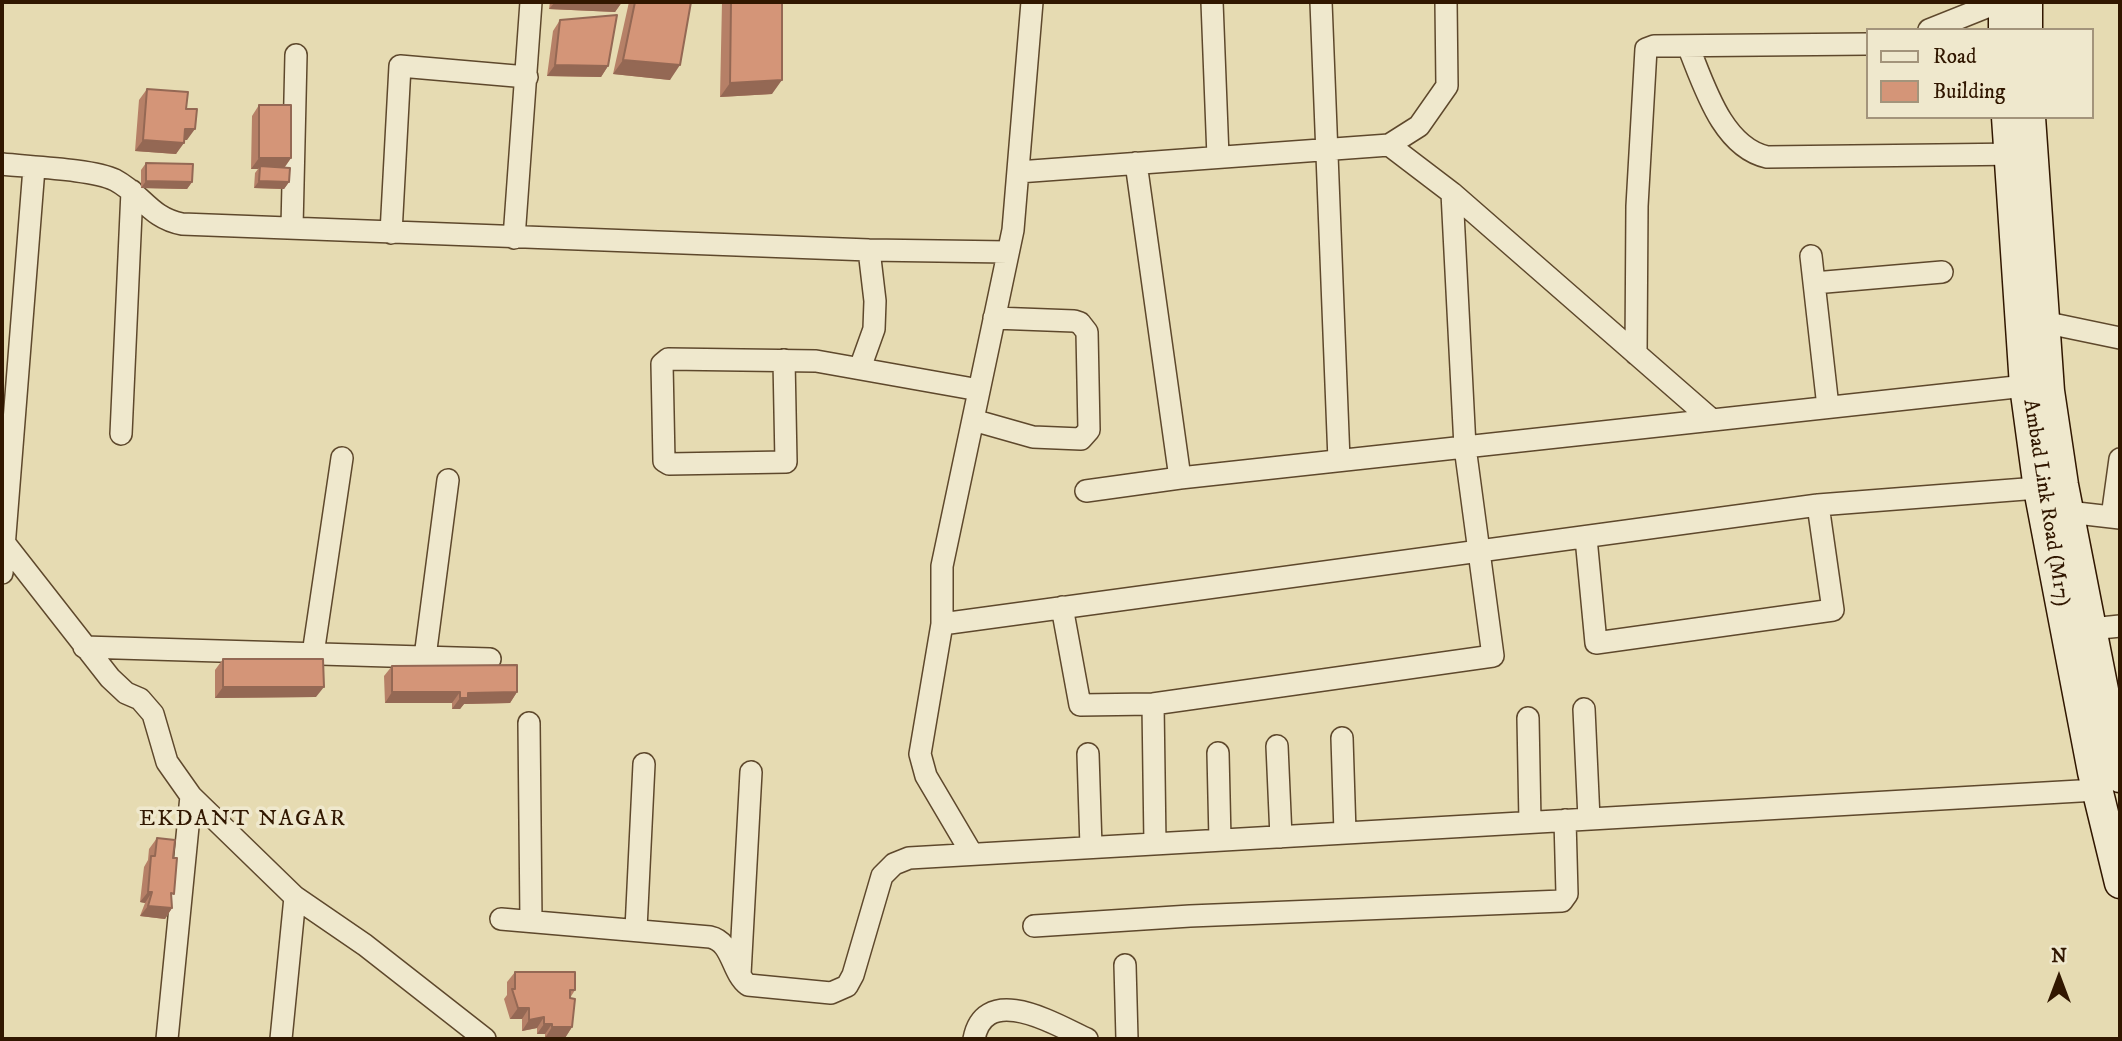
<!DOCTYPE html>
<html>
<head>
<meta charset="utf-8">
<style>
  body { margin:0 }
  #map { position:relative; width:2122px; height:1041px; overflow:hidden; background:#e6dbb2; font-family:"IM FELL DW Pica",serif }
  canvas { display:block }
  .frame { position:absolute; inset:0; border:4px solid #311700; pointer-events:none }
  .legend { position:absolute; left:1866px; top:28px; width:228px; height:91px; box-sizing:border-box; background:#efe8cd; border:2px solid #a3947b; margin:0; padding:9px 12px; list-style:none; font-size:21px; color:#311700 }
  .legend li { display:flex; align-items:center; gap:14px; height:35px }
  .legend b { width:35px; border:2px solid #a3947b }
  .north { position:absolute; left:2024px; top:943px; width:70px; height:70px; -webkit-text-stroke:5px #efe8cd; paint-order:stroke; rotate:0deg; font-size:19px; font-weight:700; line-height:28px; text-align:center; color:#311700 }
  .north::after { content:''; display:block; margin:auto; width:24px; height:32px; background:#311700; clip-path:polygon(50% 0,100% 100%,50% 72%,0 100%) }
</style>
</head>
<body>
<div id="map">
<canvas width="2122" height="1041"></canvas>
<div class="frame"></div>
<ul class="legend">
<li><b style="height:9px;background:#efe8cd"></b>Road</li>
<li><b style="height:19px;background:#d49578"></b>Building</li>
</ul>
<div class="north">N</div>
</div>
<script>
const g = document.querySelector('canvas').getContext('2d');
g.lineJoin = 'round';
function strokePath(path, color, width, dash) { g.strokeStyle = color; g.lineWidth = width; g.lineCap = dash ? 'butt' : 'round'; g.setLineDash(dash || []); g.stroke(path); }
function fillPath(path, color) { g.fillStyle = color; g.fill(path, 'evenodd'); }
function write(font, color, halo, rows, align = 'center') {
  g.font = font + ' "IM FELL DW Pica",serif'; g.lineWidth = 7; g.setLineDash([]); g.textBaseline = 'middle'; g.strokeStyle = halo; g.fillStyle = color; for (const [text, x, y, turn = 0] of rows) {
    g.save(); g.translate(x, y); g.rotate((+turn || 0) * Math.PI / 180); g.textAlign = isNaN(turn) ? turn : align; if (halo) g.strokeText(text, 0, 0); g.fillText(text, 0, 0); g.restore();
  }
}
const minor = new Path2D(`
  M1212 2 1218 157
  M1321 2 1339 460
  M1929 30 1999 2
  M1688 46C1704 85 1722 147 1767 157L2023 154
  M1389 145 1419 126 1447 86 1446 2
  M1136 163 1180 478
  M2 164C29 167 93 169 115 180 143 195 150 218 182 224L869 250 1008 252
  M1018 172 1389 145 1452 193
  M292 227 296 55
  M391 233 400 66 527 77
  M514 238 531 2
  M1811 256 1828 407
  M1814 283 1942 272
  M2043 322 2120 338
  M1636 354 1637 206 1646 49 1654 46 1868 44
  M784 360 786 462 669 464 664 461 662 364 668 359 816 361 979 390
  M860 368 874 329 875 301 869 250
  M973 420 1033 437 1081 439 1089 430 1087 332 1080 323 1074 321 994 318
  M121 434 132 191
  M1086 491 1180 478 2025 386
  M2057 513 2068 512 2120 518
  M2112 517 2120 459
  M1586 538 1596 643 1833 610 1818 505
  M2 540 110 678 126 693 140 699 153 714 167 762 191 796 295 897 365 945 485 1039
  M2 573 34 168
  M1062 607 1080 705 1153 704 1493 656 1465 447 1452 193 1712 420
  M942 624 1818 505 2051 487
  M2091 629 2120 626
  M84 647 490 659
  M313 654 342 458
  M425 657 448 480
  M1153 704 1155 844
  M1584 709 1589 819
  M1528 718 1530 822
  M529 723 531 921
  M1342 738 1345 833
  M1277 746 1281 837
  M1218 753 1220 840
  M1088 754 1091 847
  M972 854 926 776 920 754 942 624V566L1013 230 1032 2
  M501 919 710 937C733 942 731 972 748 985L831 993 847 986 853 975 882 876 894 864 909 858 2097 790
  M1034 926 1190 916 1562 901 1567 894 1565 820
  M636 929 644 764
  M1125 965 1127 1039
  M740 974 751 772
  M167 1039 191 796
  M281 1039 295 897
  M974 1039C985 981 1058 1026 1087 1039`);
const secondary = new Path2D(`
  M2004 2V30
  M2027 2V30
  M2007 117 2025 386 2039 489 2093 772 2120 883
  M2030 117 2049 391 2063 485 2120 777`);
strokePath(minor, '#5e482c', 24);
strokePath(secondary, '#311700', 33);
strokePath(minor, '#efe8cd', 21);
strokePath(secondary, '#efe8cd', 30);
fillPath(new Path2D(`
  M550 2H622L615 12 549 9Z
  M629 2H691L670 80 613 74Z
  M722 2H782L772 94 720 97Z
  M560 20 608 66 601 77 547 76 553 31Z
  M147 89 186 109 187 140H184L176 154 135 151 139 100Z
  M259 105 291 158 285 167 289 182 284 189 254 188 255 173 258 169H251L252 116Z
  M146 163 192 182 187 189 141 188V170Z
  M223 659 316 697 215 698V670Z
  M392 666 517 692 510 703 464 704 460 709H452V703H385L384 676Z
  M157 838 171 898 172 908 165 919 140 916 145 903 140 902 144 867 148 860 149 849Z
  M515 972 575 990 570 998 572 1027 565 1038H545V1034H537V1028L522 1031V1019H510L504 999 507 995V982Z`), '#b68067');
fillPath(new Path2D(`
  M555 2H622L615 12 549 9Z
  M623 60 680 65 670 80 613 74Z
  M555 65 608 66 601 77 547 76Z
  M782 80 772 94 720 97 730 83Z
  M185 129H195L187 140H178Z
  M143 140 184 143 176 154 135 151Z
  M259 158H291L283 169 260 166 258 169H251Z
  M146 181 192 182 187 189 141 188Z
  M259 181 289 182 284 189 254 188Z
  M223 687H324L316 697 215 698Z
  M392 692H460L452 703H385Z
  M517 692 510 703 464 704 460 709H452L460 698 468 693Z
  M148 892H152L145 903 140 902Z
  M148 906 172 908 165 919 140 916Z
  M518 1008H529L522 1019H510Z
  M544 1017 537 1028 522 1031 529 1020Z
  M544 1024H552L545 1034H537Z
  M552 1027H572L565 1038H545Z`), '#946854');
const building = new Path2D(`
  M635 2H691L680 65 623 60Z
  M731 2H782V80L730 83Z
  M617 15 608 66 555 65 560 20Z
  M147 89 188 92 186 109H197L195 129H185L184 143 143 140Z
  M259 105H291V158H259Z
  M146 163 193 164 192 182 146 181Z
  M260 166 290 168 289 182 259 181Z
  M223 659H323L324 687H223Z
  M517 665V692L468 693V698H460V692H392V666Z
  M157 838 175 840 173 858H177L174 894 171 893 172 908 148 906 152 892H148L151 856H155Z
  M515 972H575V990H570V998L575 999 572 1027H552V1024H544V1017L529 1020V1008H518L512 989H515Z`);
fillPath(building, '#d49578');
strokePath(building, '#946854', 2);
write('21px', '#311700', '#efe8cd', [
  ["Ambad Link Road (M17)",2045,503,81]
]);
g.letterSpacing = '2px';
write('23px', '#311700', '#efe8cd', [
  ["EKDANT NAGAR",243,820]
]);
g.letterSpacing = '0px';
</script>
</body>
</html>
